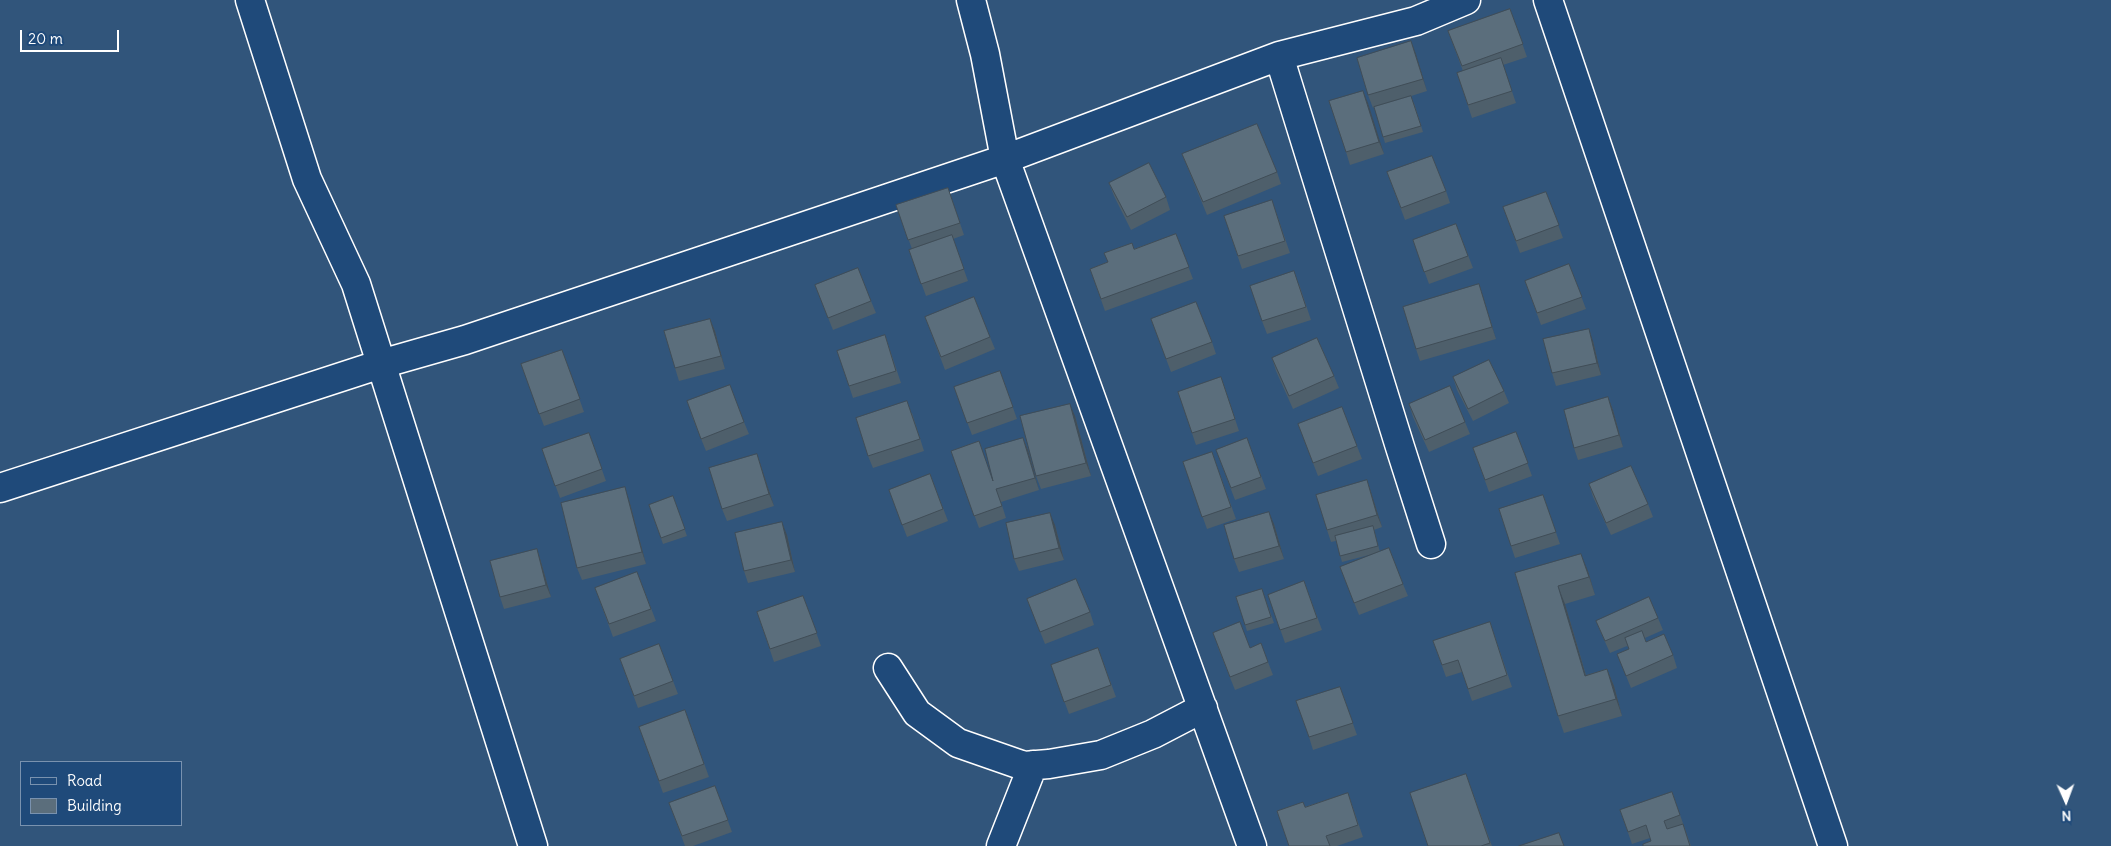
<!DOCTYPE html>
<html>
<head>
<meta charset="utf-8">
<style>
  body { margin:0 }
  #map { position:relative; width:2111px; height:846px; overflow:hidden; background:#31557b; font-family:Delius,sans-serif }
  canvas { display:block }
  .legend { position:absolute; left:20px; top:761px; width:162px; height:65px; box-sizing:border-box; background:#1f4a7a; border:1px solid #7992af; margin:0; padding:6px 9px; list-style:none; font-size:15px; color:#fff }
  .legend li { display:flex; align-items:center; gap:10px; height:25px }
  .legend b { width:25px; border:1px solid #7992af }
  .north { position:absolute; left:2041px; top:776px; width:50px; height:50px; -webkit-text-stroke:4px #1f4a7a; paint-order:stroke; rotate:178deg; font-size:14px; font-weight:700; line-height:20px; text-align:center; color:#fff }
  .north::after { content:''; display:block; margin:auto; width:18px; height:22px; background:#fff; clip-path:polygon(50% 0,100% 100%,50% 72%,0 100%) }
  .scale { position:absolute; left:20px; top:30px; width:99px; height:22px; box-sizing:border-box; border:2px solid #fff; border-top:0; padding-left:6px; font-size:15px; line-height:18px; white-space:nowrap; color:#fff; -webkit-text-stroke:4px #1f4a7a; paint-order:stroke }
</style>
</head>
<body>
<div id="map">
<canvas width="2111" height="846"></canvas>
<ul class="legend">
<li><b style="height:6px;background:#1f4a7a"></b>Road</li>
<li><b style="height:14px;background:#5b6e7c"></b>Building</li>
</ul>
<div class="north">N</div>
<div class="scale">20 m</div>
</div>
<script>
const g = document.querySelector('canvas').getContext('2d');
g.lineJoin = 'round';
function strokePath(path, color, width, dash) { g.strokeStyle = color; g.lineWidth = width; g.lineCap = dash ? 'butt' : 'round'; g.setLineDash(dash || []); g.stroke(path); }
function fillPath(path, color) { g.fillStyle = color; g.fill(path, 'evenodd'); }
const street = new Path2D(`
  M250 0 307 179 356 284 533 846
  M971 0 985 54 1005 159 1252 846
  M1548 0 1833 846
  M1279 56 1400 447 1431 544
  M0 488 381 364 465 340 1005 159 1279 56 1416 21 1466 0
  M888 668 917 713 958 743 1024 766 1049 764 1101 755 1153 734 1203 708
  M1001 846 1033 765`);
strokePath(street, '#fff', 31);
strokePath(street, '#1f4a7a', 28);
fillPath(new Path2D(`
  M1510 9 1527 57 1503 65 1516 103 1472 118 1457 73 1463 71 1448 31Z
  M1411 41 1427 91 1386 104 1414 103 1423 132 1385 143 1374 107 1373 108 1368 95Z
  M1363 91 1384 154 1350 165 1346 152Z
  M1182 154 1277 172 1281 184 1207 215Z
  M1387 172 1446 191 1450 203 1405 220Z
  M1109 183 1166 197 1170 210 1131 230 1114 196Z
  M948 188 964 235 953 239 968 281 926 296 909 250 912 249 896 205Z
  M1546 192 1563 238 1520 253 1503 207Z
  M1276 212 1290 253 1242 269 1224 216Z
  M1456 224 1473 268 1429 284 1413 240Z
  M1176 234 1193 279 1105 311 1090 269Z
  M1569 264 1586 309 1541 325 1525 281Z
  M1299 284 1311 320 1267 334 1262 321Z
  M1479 284 1496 339 1420 361 1416 349Z
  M815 285 871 301 876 313 833 330Z
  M925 317 990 337 995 349 945 370Z
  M710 319 715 331 725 369 679 381 675 368Z
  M1151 319 1212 342 1216 354 1171 372Z
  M885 335 901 383 853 398 849 386Z
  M1593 341 1601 375 1556 386 1552 373Z
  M562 350 584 412 544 426 521 364Z
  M1272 358 1334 376 1339 388 1293 409 1276 371Z
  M1000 371 1017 419 972 435 954 387Z
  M1221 377 1239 431 1196 445 1178 392Z
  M1453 377 1504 391 1509 403 1473 421 1457 390Z
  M1608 397 1613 410 1623 447 1578 460 1574 448Z
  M1409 404 1465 422 1470 434 1429 452 1413 417Z
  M912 413 924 451 873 468 868 456Z
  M691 414 744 422 749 434 706 451Z
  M1075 416 1091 476 1041 489 1036 476Z
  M1298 424 1357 446 1362 459 1318 476Z
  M1516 432 1532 476 1489 492 1473 448Z
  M589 433 606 481 560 498 542 449Z
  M1023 438 1028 450 1039 490 1001 502 1006 518 979 528 951 451 993 479Z
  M1247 438 1266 489 1235 500 1216 450Z
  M1212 452 1236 519 1207 529 1183 462Z
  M757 454 774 506 727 521 722 509Z
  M930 474 948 521 907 537 889 490Z
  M1367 480 1382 527 1374 530 1380 552 1403 584 1408 596 1359 615 1340 567 1373 554 1342 562 1336 541 1331 542 1327 530Z
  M1589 484 1648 504 1653 517 1611 535 1593 497Z
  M1543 495 1560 544 1515 558 1511 546Z
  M673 496 687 536 663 544 649 505Z
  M629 500 646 564 582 580 577 568Z
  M1274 524 1284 559 1239 572 1234 559Z
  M1055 525 1064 560 1019 571 1014 559Z
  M787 535 795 572 748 583 744 571Z
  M537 549 541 562 551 597 504 609 500 597Z
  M1588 571 1595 595 1565 604 1586 675 1607 669 1614 686 1622 716 1564 733 1558 716 1515 573Z
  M637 572 656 621 613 637 595 588Z
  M1304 581 1322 630 1285 643 1268 595Z
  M1262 589 1274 623 1247 631 1236 597Z
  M803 596 821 646 774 662 757 612Z
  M1027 599 1090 612 1094 625 1045 644Z
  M1658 618 1663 630 1645 638 1646 642 1673 655 1677 668 1631 688 1617 654 1629 649 1627 646 1610 653 1601 633 1596 621Z
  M1490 622 1512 687 1472 701 1462 672 1446 677 1433 641Z
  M659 644 678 694 638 708 620 659Z
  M1217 645 1250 648 1268 662 1273 675 1235 690Z
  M1098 648 1116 697 1069 714 1051 665Z
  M1340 687 1357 735 1313 750 1309 737Z
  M685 710 709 777 663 793 639 727Z
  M1466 774 1492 846H1428Z
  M715 786 732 832 693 846H685L669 803Z
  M1672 792 1691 846 1651 841 1650 838 1632 844 1620 810Z
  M1348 793 1363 837 1337 846H1289L1305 807Z`), '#4e5f6b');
fillPath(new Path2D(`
  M1411 41 1416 54 1427 91 1423 79Z
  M1363 91 1368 103 1384 154 1379 142Z
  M1479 284 1483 296 1496 339 1492 327Z
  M710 319 715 331 725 369 721 356Z
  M1589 329 1593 341 1601 375 1597 363Z
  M1608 397 1613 410 1623 447 1619 435Z
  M1070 404 1075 416 1091 476 1086 463Z
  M1023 438 1028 450 1039 490 1035 478Z
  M757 454 761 466 774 506 769 494Z
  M1367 480 1371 492 1382 527 1377 515Z
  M625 487 629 500 646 564 642 552Z
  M1269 512 1274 524 1284 559 1279 546Z
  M1050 513 1055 525 1064 560 1059 548Z
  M782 522 787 535 795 572 791 560Z
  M537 549 541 562 551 597 546 585Z
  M1581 554 1588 571 1595 595 1589 577Z
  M1558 586 1565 604 1591 693 1585 676Z
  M1607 669 1614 686 1622 716 1616 699Z`), '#404d57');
const building = new Path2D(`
  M1510 9 1523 44 1462 66 1448 31Z
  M1411 41 1423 79 1368 95 1357 58Z
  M1501 58 1512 91 1468 105 1457 73Z
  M1363 91 1379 142 1346 152 1329 101Z
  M1411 96 1421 126 1383 137 1374 107Z
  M1257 124 1277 172 1203 202 1182 154Z
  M1432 156 1446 191 1401 208 1387 172Z
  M1149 163 1166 197 1127 217 1109 183Z
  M948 188 960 223 908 240 896 205Z
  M1546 192 1559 225 1516 241 1503 207Z
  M1272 200 1285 241 1238 256 1224 216Z
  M1456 224 1468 256 1424 272 1413 240Z
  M1176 234 1189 267 1101 299 1090 269 1108 262 1104 253 1132 243 1134 249Z
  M952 235 964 269 921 284 909 250Z
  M1569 264 1582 297 1537 313 1525 281Z
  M858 268 871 301 828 318 815 285Z
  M1294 271 1306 307 1262 321 1250 286Z
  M1479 284 1492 327 1416 349 1403 307Z
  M974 297 990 337 941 357 925 317Z
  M1196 302 1212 342 1166 359 1151 319Z
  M710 319 721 356 675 368 664 331Z
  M1589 329 1597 363 1552 373 1543 339Z
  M885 335 896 371 849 386 837 351Z
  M1317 338 1334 376 1289 396 1272 358Z
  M562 350 580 399 539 414 521 364Z
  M1489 360 1504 391 1468 409 1453 377Z
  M1000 371 1013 407 967 423 954 387Z
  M1221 377 1235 419 1192 433 1178 392Z
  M730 385 744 422 701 439 687 401Z
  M1450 386 1465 422 1425 440 1409 404Z
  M1608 397 1619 435 1574 448 1564 410Z
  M907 401 920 439 868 456 856 418Z
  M1070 404 1086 463 1036 476 1020 416Z
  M1342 407 1357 446 1313 463 1298 424Z
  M1516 432 1528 463 1485 480 1473 448Z
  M589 433 602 469 555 486 542 449Z
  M1023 438 1035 478 996 489 1002 506 974 516 951 451 979 441 993 481 985 449Z
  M1247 438 1261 477 1231 488 1216 450Z
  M1212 452 1231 507 1202 517 1183 462Z
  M757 454 769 494 722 509 709 468Z
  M1631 466 1648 504 1606 523 1589 484Z
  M930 474 943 509 902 525 889 490Z
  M1367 480 1377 515 1327 530 1316 495Z
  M625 487 642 552 577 568 561 503Z
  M1543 495 1556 532 1511 546 1499 509Z
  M673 496 685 529 661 538 649 505Z
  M1269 512 1279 546 1234 559 1224 525Z
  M1050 513 1059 548 1014 559 1006 523Z
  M782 522 791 560 744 571 735 533Z
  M1373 526 1378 546 1340 556 1335 536Z
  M1389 548 1403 584 1354 603 1340 567Z
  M537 549 546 585 500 597 490 561Z
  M1581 554 1589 577 1558 586 1585 676 1607 669 1616 699 1558 716 1515 573Z
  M637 572 651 609 609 624 595 588Z
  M1076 579 1090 612 1040 632 1027 599Z
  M1304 581 1317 618 1280 630 1268 595Z
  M1262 589 1271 617 1245 625 1236 597Z
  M803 596 817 633 770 649 757 612Z
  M1649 597 1658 618 1605 641 1596 621Z
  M1240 622 1250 648 1261 643 1268 662 1230 677 1213 633Z
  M1490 622 1507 675 1468 689 1458 660 1442 665 1433 641Z
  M1642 631 1646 642 1664 634 1673 655 1626 676 1617 654 1629 649 1625 638Z
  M659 644 673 681 634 696 620 659Z
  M1098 648 1111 685 1064 702 1051 665Z
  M1340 687 1353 723 1309 737 1296 701Z
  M685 710 704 764 659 781 639 727Z
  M1466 774 1490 843 1481 846H1428L1410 793Z
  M715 786 728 820 682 836 669 803Z
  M1672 792 1680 815 1664 821 1667 829 1683 824 1690 846H1643V844L1651 841 1646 825 1628 832 1620 810Z
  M1348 793 1358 825 1326 836 1330 846H1289L1277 811 1303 802 1305 807Z
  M1559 833 1564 846H1519Z`);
fillPath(building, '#5b6e7c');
strokePath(building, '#404d57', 1);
</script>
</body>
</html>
